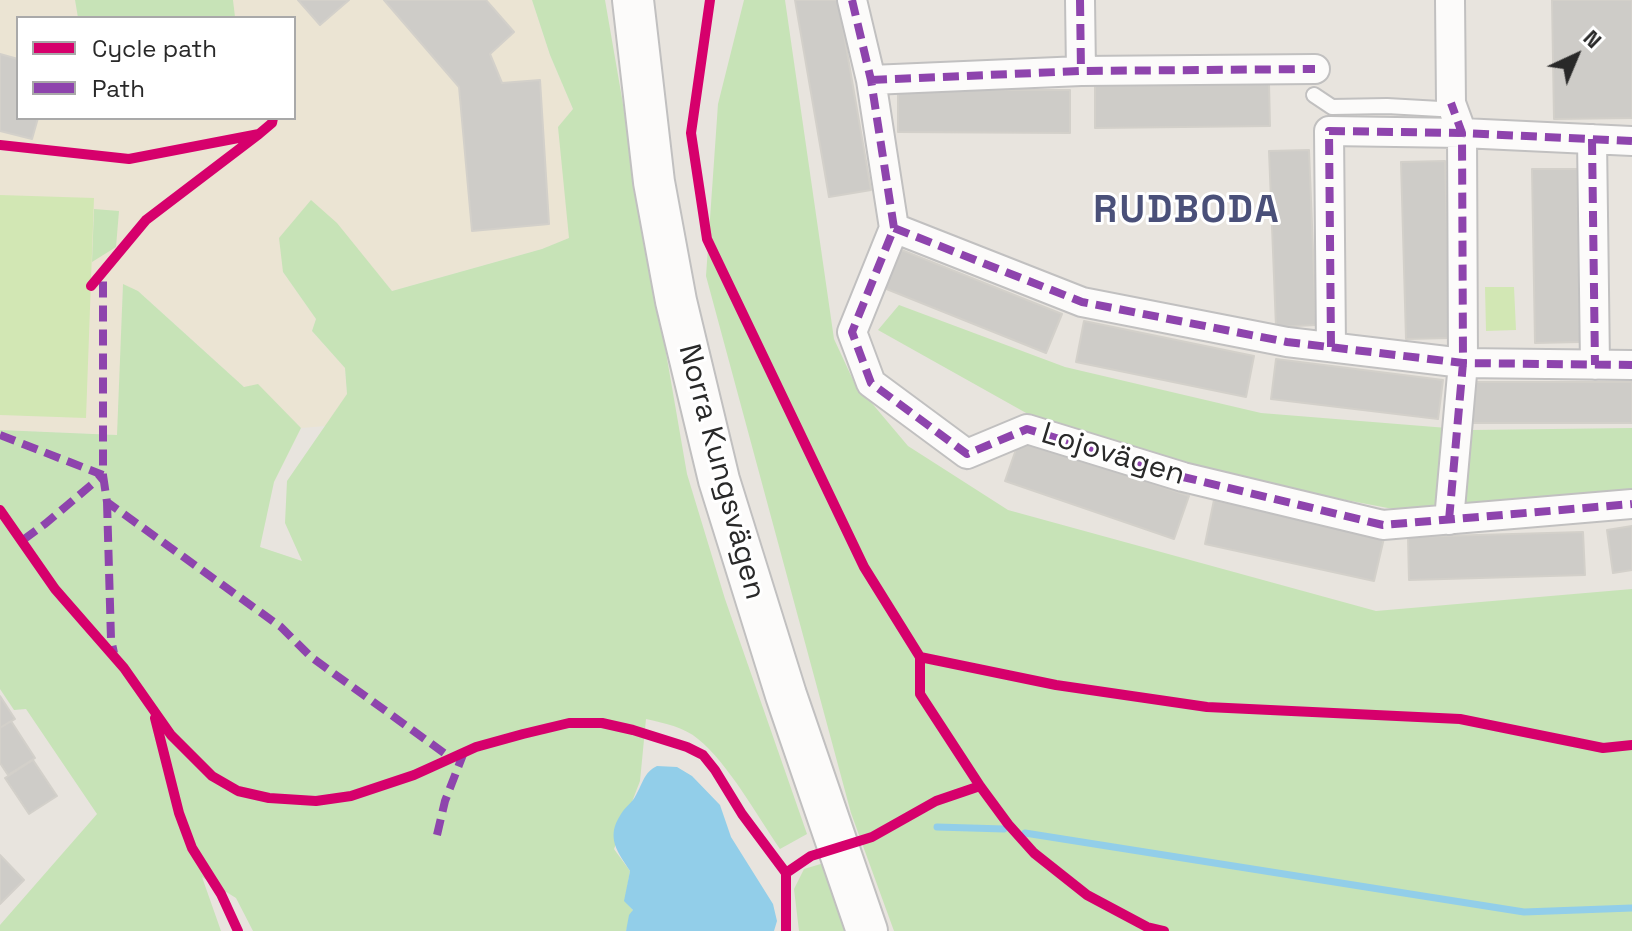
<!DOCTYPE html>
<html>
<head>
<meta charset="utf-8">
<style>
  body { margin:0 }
  #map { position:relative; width:1632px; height:931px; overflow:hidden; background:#e8e4de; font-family:"Space Grotesk",sans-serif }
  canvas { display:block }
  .legend { position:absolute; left:16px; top:16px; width:280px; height:104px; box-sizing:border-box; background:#fff; border:2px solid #a9a9a9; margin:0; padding:10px 14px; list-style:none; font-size:24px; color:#292929 }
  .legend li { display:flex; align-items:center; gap:16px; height:40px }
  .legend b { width:40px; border:2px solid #a9a9a9 }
  .north { position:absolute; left:1536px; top:16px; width:80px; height:80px; -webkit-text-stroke:6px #fff; paint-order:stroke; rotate:44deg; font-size:22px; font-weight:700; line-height:32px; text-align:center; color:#292929 }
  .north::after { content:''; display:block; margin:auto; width:28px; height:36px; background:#292929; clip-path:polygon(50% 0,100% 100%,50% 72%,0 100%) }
</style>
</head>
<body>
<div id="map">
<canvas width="1632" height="931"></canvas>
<ul class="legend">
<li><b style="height:10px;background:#d6006c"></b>Cycle path</li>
<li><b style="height:10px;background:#8e44ad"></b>Path</li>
</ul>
<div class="north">N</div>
</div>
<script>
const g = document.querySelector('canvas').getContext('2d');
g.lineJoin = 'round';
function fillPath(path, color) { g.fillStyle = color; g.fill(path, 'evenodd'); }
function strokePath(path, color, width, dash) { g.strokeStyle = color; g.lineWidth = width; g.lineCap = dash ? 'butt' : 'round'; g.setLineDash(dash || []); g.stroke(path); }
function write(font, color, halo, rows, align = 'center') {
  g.font = font + ' "Space Grotesk",sans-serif'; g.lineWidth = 6; g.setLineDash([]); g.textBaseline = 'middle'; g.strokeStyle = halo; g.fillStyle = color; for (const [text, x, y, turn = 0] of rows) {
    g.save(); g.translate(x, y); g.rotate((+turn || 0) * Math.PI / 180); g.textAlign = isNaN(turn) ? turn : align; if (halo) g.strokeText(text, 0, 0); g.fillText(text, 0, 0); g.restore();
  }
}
fillPath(new Path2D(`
  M0 0H75L78 18H18V118H294V18H234L233 0H532L550 55 573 109 559 128 570 238 542 249 392 291 365 259 283 272 316 319 312 331 345 368 347 395 326 426 301 428 258 385 244 387 138 291 123 285 118 435 0 430Z`), '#ebe4d3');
fillPath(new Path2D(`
  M75 0H233L235 17 78 18Z
  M532 0H605L687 474 725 599 807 834 780 849C758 817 728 763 698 739 684 727 664 723 646 719L640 781 614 849 630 871 625 901 633 910 626 931H253L236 898 202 877 221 931H0V925L97 814 26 709 14 710 0 689V430L117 435 123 284 138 291 244 387 258 384 301 428 274 482 260 547 302 561 285 523 287 481 347 394 345 368 312 331 316 319 283 272 279 238 311 200 337 223 392 291 542 249 569 238 558 127 573 109 550 55Z
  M744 0H785L834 339 854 382 908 446 1008 510 1376 611 1632 589V931H894L851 813 706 276 718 104Z
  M94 209 119 211 116 247 92 262Z
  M899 305 1065 367 1261 413 1472 430 1632 428V497L1414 513 1241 480 1044 423 878 330Z
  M824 863 846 931H799L794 889 804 869Z`), '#c7e3b7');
fillPath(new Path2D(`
  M0 195 94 198 86 418 0 415Z
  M1514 287 1516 330 1486 331 1485 287Z`), '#d2e7b4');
fillPath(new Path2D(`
  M657 766 677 767 692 776 720 805 731 837 773 904 777 921 774 931H626L629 915 633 910 624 901 630 871C618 852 605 838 621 814 625 807 633 802 636 795 643 783 644 772 657 766Z`), '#92cee9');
strokePath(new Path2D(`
  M937 827 1004 829
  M1025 833 1524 912 1632 908`), '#92cee9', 7);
const building = new Path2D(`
  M298 0H349L320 25Z
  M384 0H486L514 32 490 54 502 83 540 80 549 224 472 231 459 87Z
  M795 0H838L871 190 829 197Z
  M1552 0H1632V118L1554 119Z
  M0 54 18 59V118H38L32 139 0 131Z
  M1269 84 1270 126 1095 128V86Z
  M898 90H1070V133L898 132Z
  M1309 150 1316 325 1276 327 1269 151Z
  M1445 161 1450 338 1406 339 1401 162Z
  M1532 169H1577L1580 342 1535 343Z
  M899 249 1062 314 1046 353 884 288Z
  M1084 321 1254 356 1246 397 1076 362Z
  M1276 359 1443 380 1438 419 1271 399Z
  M1473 382H1632V423H1473Z
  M1020 438 1189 496 1174 539 1005 481Z
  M1214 500 1384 538 1374 581 1205 544Z
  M1632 526V570L1613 573 1607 530Z
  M1583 532 1585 575 1409 580 1408 537Z
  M0 696 15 719 0 728Z
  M11 721 35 758 8 775 0 763V728Z
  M33 760 57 796 29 814 5 778Z
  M0 855 24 880 0 904Z`);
fillPath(building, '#ceccc8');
strokePath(building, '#d3d0ca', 2);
const lane = new Path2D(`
  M1314 95 1332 107 1387 106 1440 109 1451 103`);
const street = new Path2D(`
  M852 0 871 80 894 228 852 332 871 383 967 454 1027 429 1183 477 1383 525 1632 504
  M1080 0 1081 71
  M871 80 1081 71 1315 69
  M1592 139 1595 365
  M894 228 1082 302 1287 342 1463 363 1632 365
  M1331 347 1329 131 1462 133 1632 141
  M1449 520 1463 363 1462 133 1451 103 1450 0`);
const secondary = new Path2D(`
  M633 0 654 182 676 301 719 480 786 695 867 931`);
strokePath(lane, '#c1c0c0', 18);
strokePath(street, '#c1c0c0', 32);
strokePath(secondary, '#c1c0c0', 44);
strokePath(lane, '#fcfbfa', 14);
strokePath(street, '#fcfbfa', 28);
strokePath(secondary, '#fcfbfa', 40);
strokePath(new Path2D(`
  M852 0 871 80 894 228 852 332 871 383 967 454 1027 429 1183 477 1383 525 1632 504
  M1080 0 1081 71
  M871 80 1081 71 1315 69
  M1592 139 1595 365
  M894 228 1082 302 1287 342 1463 363 1632 365
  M1331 347 1329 131 1462 133 1632 141
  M0 435 103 475V273
  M103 475 107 502 281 627 311 657 451 758
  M107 502 111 639 114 653
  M1449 520 1463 363 1462 133 1451 103
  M23 540 45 524 103 475
  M437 835 445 801 464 752`), '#8e44ad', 8, [16, 8]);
strokePath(new Path2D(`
  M710 0 691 133 707 239 864 567 920 657 1056 685 1207 707 1460 719 1603 748 1632 745
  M0 145 129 159 259 134
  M91 286 146 220 259 134 272 123 273 118
  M0 510 55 589 124 668 171 735 212 776 238 791 269 798 316 801 351 796 414 775 476 747 523 734 569 723H602L633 730 687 747 703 755 715 770 742 814 786 873V931
  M920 657V694L980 786 1008 824 1034 853 1087 895 1147 927 1164 931
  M155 718 179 813 192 848 221 894 238 931
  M786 873 811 856 872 837 936 801 980 786`), '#d6006c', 10);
write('30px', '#292929', '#fff', [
  ["Lojovägen",1113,455,17],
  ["Norra Kungsvägen",721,472,75]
]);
g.letterSpacing = '2px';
write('bold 38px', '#4a5079', '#fff', [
  ["RUDBODA",1187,212]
]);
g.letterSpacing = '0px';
</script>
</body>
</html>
